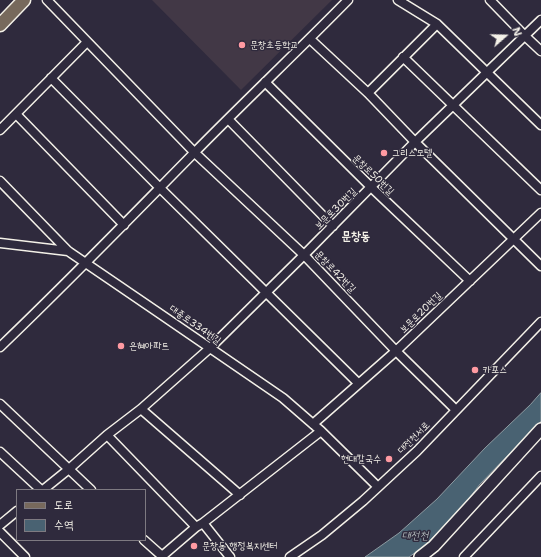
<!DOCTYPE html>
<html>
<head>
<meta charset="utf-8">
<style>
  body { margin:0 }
  #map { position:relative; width:541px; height:557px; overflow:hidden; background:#2f2a3d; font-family:"Shantell Sans","Poor Story",sans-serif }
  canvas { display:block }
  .legend { position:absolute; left:16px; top:489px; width:130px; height:52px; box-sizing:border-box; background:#2f2a3d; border:1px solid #7e7a81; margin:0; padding:5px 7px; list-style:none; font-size:12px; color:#f4f1e8 }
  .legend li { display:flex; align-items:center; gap:8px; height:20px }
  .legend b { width:20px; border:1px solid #7e7a81 }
  .north { position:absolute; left:485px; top:16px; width:40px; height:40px; -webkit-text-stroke:3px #2f2a3d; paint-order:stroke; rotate:70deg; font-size:11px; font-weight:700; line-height:16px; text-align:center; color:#f4f1e8 }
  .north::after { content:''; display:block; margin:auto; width:14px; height:18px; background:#f4f1e8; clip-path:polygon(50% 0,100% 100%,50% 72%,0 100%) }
</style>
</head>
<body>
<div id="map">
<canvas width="541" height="557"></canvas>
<ul class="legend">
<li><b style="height:5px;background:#77695c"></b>도로</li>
<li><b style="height:11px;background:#496272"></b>수역</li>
</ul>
<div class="north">N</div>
</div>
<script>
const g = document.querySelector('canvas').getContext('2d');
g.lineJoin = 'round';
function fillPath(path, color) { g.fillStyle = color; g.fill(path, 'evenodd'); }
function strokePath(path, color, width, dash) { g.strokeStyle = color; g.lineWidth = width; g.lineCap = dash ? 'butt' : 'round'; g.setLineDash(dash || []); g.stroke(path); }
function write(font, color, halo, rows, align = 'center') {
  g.font = font + ' "Shantell Sans","Poor Story",sans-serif'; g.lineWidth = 3; g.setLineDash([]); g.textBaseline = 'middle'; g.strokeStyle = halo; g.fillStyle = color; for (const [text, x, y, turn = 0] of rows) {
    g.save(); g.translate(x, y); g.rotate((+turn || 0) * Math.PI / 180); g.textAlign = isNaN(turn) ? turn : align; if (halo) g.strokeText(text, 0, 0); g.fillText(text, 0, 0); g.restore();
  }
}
fillPath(new Path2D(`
  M152 0H332L241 90Z`), '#423846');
const water = new Path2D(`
  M541 393V421L480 484 461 509 423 547 409 557H365L399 533 437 499 485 448 530 405Z`);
fillPath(water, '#496272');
strokePath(water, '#8d9ba1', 1);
const street = new Path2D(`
  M47 0 195 153 304 255 396 351 456 410
  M398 0 437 24 541 125
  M490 0 525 36 541 51
  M310 39 368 93 415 142 541 266
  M403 57 541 190
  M51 78 160 188 358 383
  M265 82 372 188 470 281
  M368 93 437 24
  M16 114 124 225
  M228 119 333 226
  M0 130 87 42
  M0 181 68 251 156 311 283 398 321 431 378 487
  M0 243 68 251
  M0 347C66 284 129 219 193 154 244 102 297 52 348 0
  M0 404 91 490
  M141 409 240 495
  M313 424 396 351 541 213
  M107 435 196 527
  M0 452 41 490
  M43 490 69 469 107 435 141 409 210 348 304 255 415 142 541 20
  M203 523 230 557
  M0 525 17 511
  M0 532 25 557
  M144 540 162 556
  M161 557 196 527 203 523 321 431
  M290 557 322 535 363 501 417 451 541 322
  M464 557 541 476`);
const secondary = new Path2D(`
  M420 557 434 546 541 429`);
const primary = new Path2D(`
  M0 25 24 0`);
strokePath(street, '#f4f1e8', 11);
strokePath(secondary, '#f4f1e8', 14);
strokePath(primary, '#f4f1e8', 15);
strokePath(street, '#2f2a3d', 8);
strokePath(secondary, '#2f2a3d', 11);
strokePath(primary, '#77695c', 12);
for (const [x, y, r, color] of [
  [242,45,4,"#ff9aa2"],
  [384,153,4,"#ff9aa2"],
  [121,346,4,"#ff9aa2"],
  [475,370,4,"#ff9aa2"],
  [389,459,4,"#ff9aa2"],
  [194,546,4,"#ff9aa2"]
]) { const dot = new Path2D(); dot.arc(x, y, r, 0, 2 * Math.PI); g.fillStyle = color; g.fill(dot); strokePath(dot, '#2f2a3d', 1.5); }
write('10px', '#f4f1e8', '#2f2a3d', [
  ["문창초등학교",250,45],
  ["그리스모텔",392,153],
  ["은혜아파트",129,346],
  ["카포스",483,370],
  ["현대칼국수",381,459,"right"],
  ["문창동 행정복지센터",202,546]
], 'left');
write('10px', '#f4f1e8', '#2f2a3d', [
  ["문창로50번길",373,175,44],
  ["보문로30번길",336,209,-45],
  ["문창로42번길",335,272,46],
  ["보문로20번길",421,313,-44],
  ["대종로334번길",195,325,35],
  ["대전천서로",414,438,-45]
]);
write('italic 11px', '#b0b8b9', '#2f2a3d', [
  ["대전천",415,536]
]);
write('bold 12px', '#f4f1e8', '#2f2a3d', [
  ["문창동",356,237]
]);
</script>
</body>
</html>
